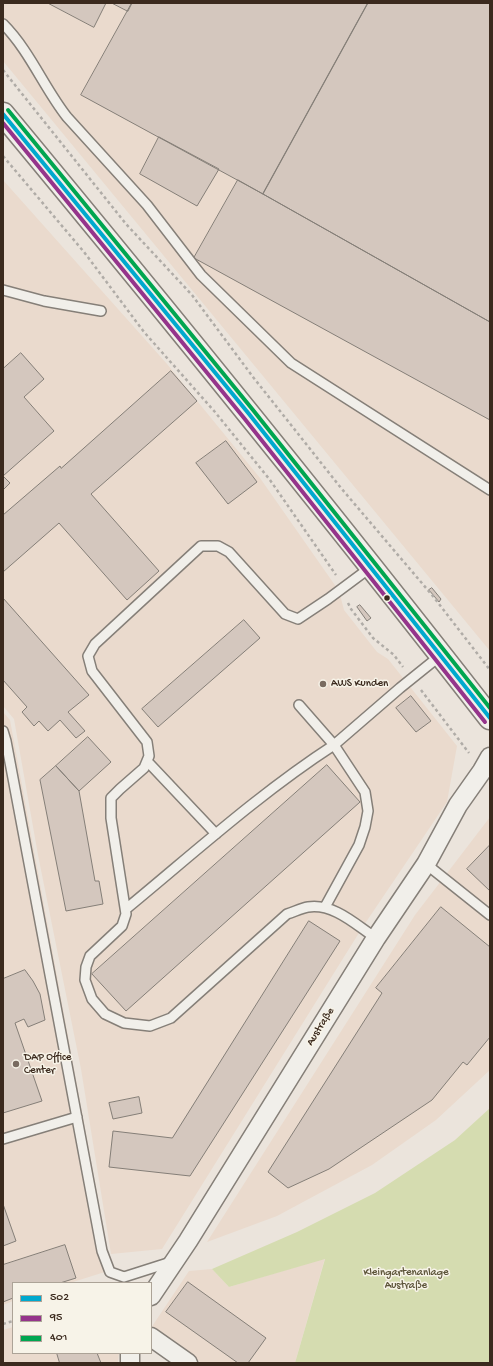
<!DOCTYPE html>
<html>
<head>
<meta charset="utf-8">
<style>
  body { margin:0 }
  #map { position:relative; width:493px; height:1366px; overflow:hidden; background:#ebe4dc; font-family:"Gochi Hand",sans-serif }
  canvas { display:block }
  .frame { position:absolute; inset:0; border:4px solid #3b2a1e; pointer-events:none }
  .legend { position:absolute; left:12px; top:1282px; width:140px; height:72px; box-sizing:border-box; background:#f7f3e8; border:1px solid #aca397; margin:0; padding:5px 7px; list-style:none; font-size:12px; color:#3b2a1e }
  .legend li { display:flex; align-items:center; gap:8px; height:20px }
  .legend b { width:20px; border:1px solid #aca397 }
</style>
</head>
<body>
<div id="map">
<canvas width="493" height="1366"></canvas>
<div class="frame"></div>
<ul class="legend">
<li><b style="height:5px;background:#00a9ce"></b>502</li>
<li><b style="height:5px;background:#95348b"></b>95</li>
<li><b style="height:5px;background:#00a651"></b>401</li>
</ul>
</div>
<script>
const g = document.querySelector('canvas').getContext('2d');
g.lineJoin = 'round';
function fillPath(path, color) { g.fillStyle = color; g.fill(path, 'evenodd'); }
function strokePath(path, color, width, dash) { g.strokeStyle = color; g.lineWidth = width; g.lineCap = dash ? 'butt' : 'round'; g.setLineDash(dash || []); g.stroke(path); }
function write(font, color, halo, rows, align = 'center') {
  g.font = font + ' "Gochi Hand",sans-serif'; g.lineWidth = 3; g.setLineDash([]); g.textBaseline = 'middle'; g.strokeStyle = halo; g.fillStyle = color; for (const [text, x, y, turn = 0] of rows) {
    g.save(); g.translate(x, y); g.rotate((+turn || 0) * Math.PI / 180); g.textAlign = isNaN(turn) ? turn : align; if (halo) g.strokeText(text, 0, 0); g.fillText(text, 0, 0); g.restore();
  }
}
fillPath(new Path2D(`
  M3 3H490V651L3 61Z
  M3 180 167 364 260 478 339 591 344 610 377 652 388 659 457 746 447 802 362 928 162 1249 111 1254 81 1069 38 855 14 719 3 706Z
  M3 712 10 720 111 1270 70 1283H13V1301L3 1305Z
  M490 817V1070L436 1120 372 1165 277 1216 207 1242 415 915Z
  M325 1258 295 1363H202L151 1328 189 1271 212 1269 229 1287Z
  M13 1327V1353H119L118 1363H3V1330Z`), '#eadacd');
fillPath(new Path2D(`
  M490 1108V1363H295L325 1259 229 1287 212 1269 297 1232 375 1193 455 1140Z`), '#d5dcb0');
const building = new Path2D(`
  M48 3H106L94 27Z
  M112 3H132L128 11Z
  M132 3H368L263 194 81 95Z
  M368 3H490V322L263 194Z
  M159 137 219 169 197 206 140 174Z
  M238 180 490 322V420L194 258Z
  M21 353 44 379 24 397 54 431 3 476 10 483 3 490V369Z
  M171 371 197 401 91 494 159 571 127 600 59 523 3 572V515L60 466 61 468Z
  M226 441 257 482 228 504 196 463Z
  M432 588 441 599 439 602 429 590Z
  M3 598 89 695 68 712 85 731 76 738 60 720 48 731 39 721 34 726 22 712 27 707 3 680Z
  M360 605 371 618 367 621 357 607Z
  M244 620 260 638 158 727 142 709Z
  M411 696 431 721 416 732 396 708Z
  M88 737 111 762 79 791 56 766Z
  M327 765 360 802 126 1011 92 974Z
  M56 766 79 791 95 881H99L103 904 66 911 40 780Z
  M490 845V891L467 869Z
  M441 907 490 947V1037L467 1065 463 1062 432 1100 329 1169 288 1188 268 1172 382 993 376 988Z
  M309 921 340 941 190 1176 109 1167 113 1131 172 1138Z
  M25 970 33 981 40 994 45 1020 28 1027 24 1019 15 1023 42 1101 3 1113V979Z
  M139 1097 142 1113 113 1119 109 1103Z
  M3 1204 16 1241 3 1246Z
  M65 1245 76 1278 60 1283H13V1298L3 1302V1265Z
  M188 1282 266 1338 248 1363H238L166 1312Z
  M57 1353H97L101 1363H60Z`);
fillPath(building, '#d4c7be');
strokePath(building, '#857f78', 1);
const lane = new Path2D(`
  M3 24C30 51 44 88 67 117L147 205 201 275 291 363 490 490
  M3 290 44 301 101 311
  M371 567 328 599 298 619 285 614 229 552 218 546H201L95 644 88 656 92 671 147 742 149 756 144 768 120 789 111 798V818L126 914 122 926 90 956 86 967 85 980 92 999 105 1014 124 1023 150 1026 171 1018 287 914C294 912 301 908 308 907 334 903 356 925 376 938
  M299 705 334 745 400 688 441 655
  M3 731 6 741 102 1251 110 1272 124 1277 171 1262
  M147 761 216 834
  M426 864 490 915
  M126 909C194 853 260 793 334 745L365 792 368 811 365 827 359 845 325 907
  M3 1139 77 1117`);
const street = new Path2D(`
  M151 1296 188 1241 376 938 426 864 458 805 482 771 490 757
  M151 1337 188 1363
  M130 1363V1353`);
const secondary = new Path2D(`
  M3 114C168 313 331 514 490 718`);
strokePath(lane, '#857f78', 12);
strokePath(street, '#857f78', 21);
strokePath(secondary, '#857f78', 25);
strokePath(new Path2D(`
  M3 70 126 224 192 295 253 377 341 488 432 595 490 670
  M3 156 84 252 144 332 215 412 270 480 336 575
  M348 603 351 609 373 638 394 655 403 667
  M421 690 469 753
  M3 1324 13 1321`), '#b0aca7', 2.5, [3, 3]);
strokePath(lane, '#f1efea', 9);
strokePath(street, '#f1efea', 18);
strokePath(secondary, '#f1efea', 22);
strokePath(new Path2D(`
  M3 114 249 414 490 718`), '#00a9ce', 4);
strokePath(new Path2D(`
  M3 123 244 418 485 722`), '#95348b', 4);
strokePath(new Path2D(`
  M8 110 253 410 490 708`), '#00a651', 4);
for (const [x, y, r, color] of [
  [387,598,3.5,"#3b2a1e"],
  [323,684,4,"#796b60"],
  [16,1064,4,"#796b60"]
]) { const dot = new Path2D(); dot.arc(x, y, r, 0, 2 * Math.PI); g.fillStyle = color; g.fill(dot); strokePath(dot, '#f7f3e8', 1.5); }
write('11px', '#3b2a1e', '#f7f3e8', [
  ["AWS Kunden",331,684],
  ["DAP Office",24,1058],
  ["Center",24,1071]
], 'left');
write('11px', '#3b2a1e', '#f7f3e8', [
  ["Austraße",321,1027,-58]
]);
write('11px', '#5d553a', '#f7f3e8', [
  ["Kleingartenanlage",406,1273],
  ["Austraße",406,1286]
]);
</script>
</body>
</html>
